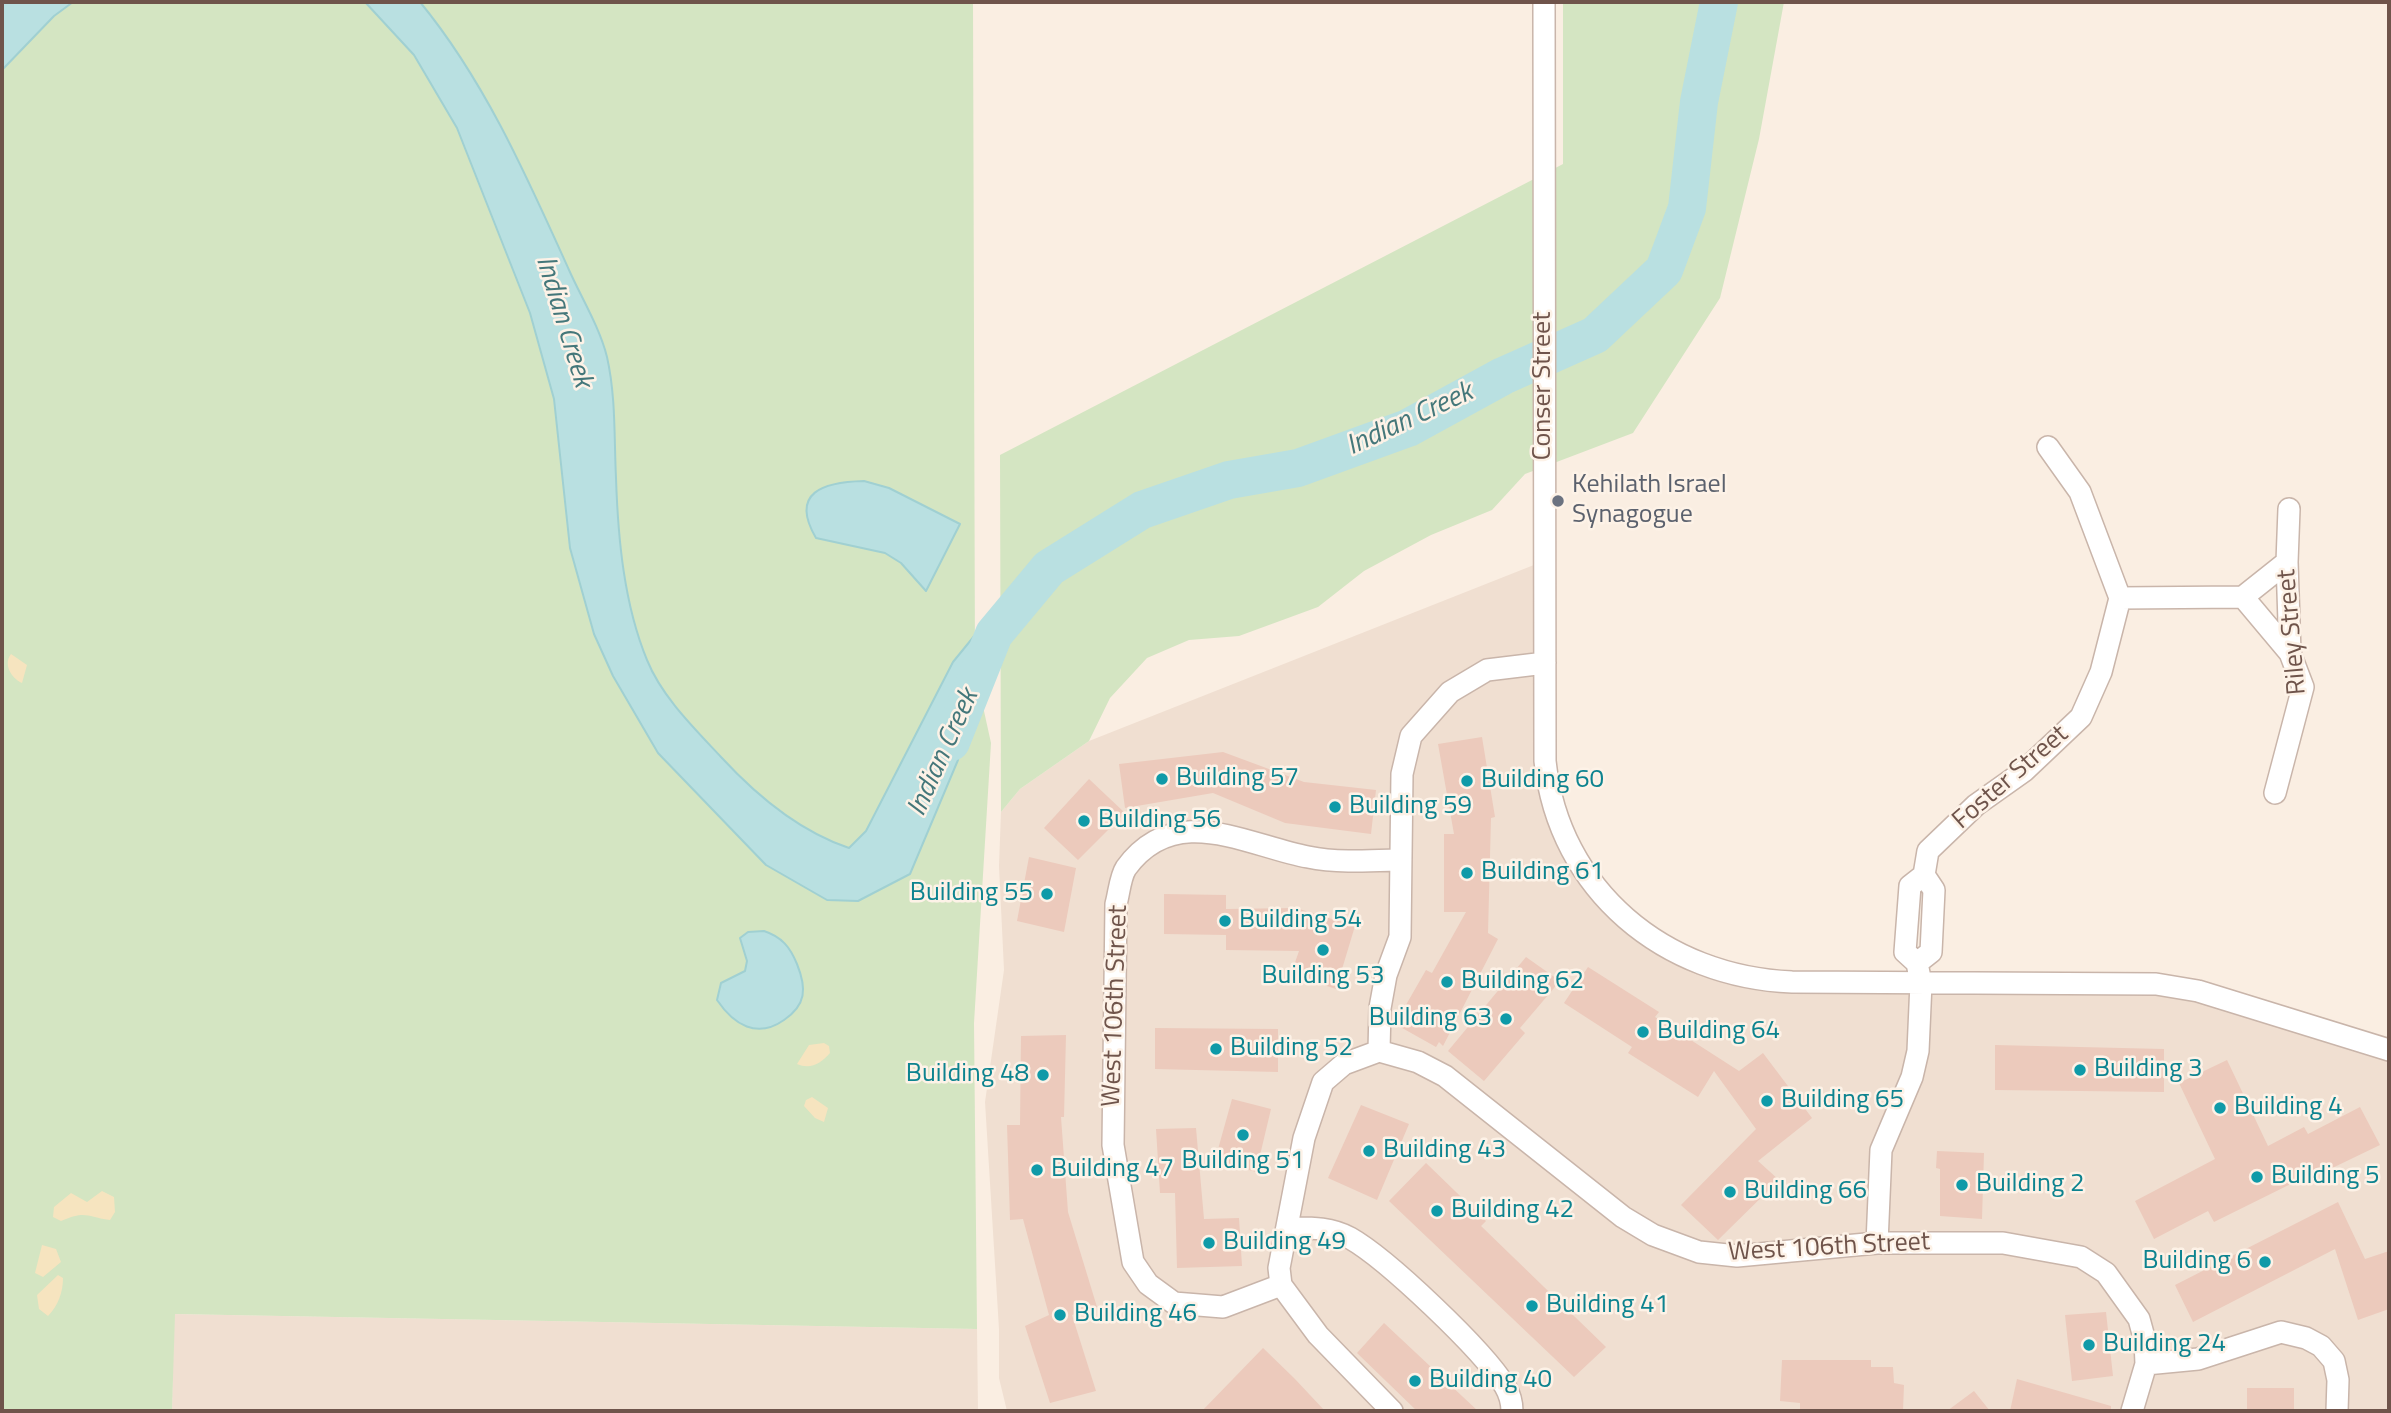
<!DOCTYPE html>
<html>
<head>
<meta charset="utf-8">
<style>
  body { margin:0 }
  #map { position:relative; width:2391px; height:1413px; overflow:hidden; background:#faeee2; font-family:"Titillium Web",sans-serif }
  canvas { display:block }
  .frame { position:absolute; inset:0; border:4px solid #6f544b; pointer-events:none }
</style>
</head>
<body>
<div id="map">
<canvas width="2391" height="1413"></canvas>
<div class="frame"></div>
</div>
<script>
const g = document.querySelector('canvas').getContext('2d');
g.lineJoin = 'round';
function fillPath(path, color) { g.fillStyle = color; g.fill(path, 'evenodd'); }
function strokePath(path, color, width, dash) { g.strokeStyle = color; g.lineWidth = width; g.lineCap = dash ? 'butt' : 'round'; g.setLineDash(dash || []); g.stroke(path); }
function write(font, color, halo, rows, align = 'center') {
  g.font = font + ' "Titillium Web",sans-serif'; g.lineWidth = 5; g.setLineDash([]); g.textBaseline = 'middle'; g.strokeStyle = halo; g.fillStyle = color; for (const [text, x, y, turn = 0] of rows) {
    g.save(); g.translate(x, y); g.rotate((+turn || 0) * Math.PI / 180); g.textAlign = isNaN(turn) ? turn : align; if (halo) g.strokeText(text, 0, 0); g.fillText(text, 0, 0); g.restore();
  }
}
fillPath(new Path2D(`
  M1544 561 1548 793 1622 916 1736 976 2156 984 2389 1050V1411H1007L999 1378V1329L985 1102 1004 970 999 866 1001 812 1020 789 1089 741Z
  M174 1314 977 1329 978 1411H172Z`), '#f0dfd1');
fillPath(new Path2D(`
  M2 2H973L975 670 991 743 974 1023 977 1329 175 1314 172 1411H2Z
  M1563 2H1784L1759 139 1720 298 1633 433 1525 474 1492 510 1431 535 1364 571 1318 607 1239 636 1189 640 1147 658 1110 698 1089 741 1020 789 1001 812 1000 455 1563 164Z`), '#d4e5c2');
fillPath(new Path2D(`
  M11 654 27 665 22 683C11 678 3 664 11 654Z
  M824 1043 829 1046 830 1053C821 1063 811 1070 797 1064L809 1045Z
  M812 1097 828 1108 824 1122 815 1118 804 1106 806 1100Z
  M102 1191 114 1197 115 1212 110 1220C86 1217 87 1210 61 1221L53 1217 54 1207 71 1193 87 1202Z
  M42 1245 56 1249 61 1262 43 1277 35 1273Z
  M58 1275 63 1278C63 1292 58 1306 48 1316L39 1309 37 1295Z`), '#f6e4bf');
const water = new Path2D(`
  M2 2H73L54 16 2 70Z
  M365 2H420C485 81 527 177 569 270 581 297 600 328 607 357 616 397 614 438 616 478 618 539 624 604 647 660 662 697 694 728 721 757 756 795 798 831 849 848L866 831 953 662 975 635V670L958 760 910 874 858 901 827 900 766 865 658 753 613 676 594 634 570 548 554 399 530 313 457 128 414 55Z
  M864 481 889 488 960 524 926 591 901 563 885 553 816 538C789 492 824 482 864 481Z
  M764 931C782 937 790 947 797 964 807 989 806 1005 784 1020 757 1039 734 1025 717 1000L721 983 745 971 747 961 740 938 748 932Z`);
fillPath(water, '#b9e0e1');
strokePath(water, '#a0d0d2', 2);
strokePath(new Path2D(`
  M951 742 994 634 1049 568 1142 510 1229 480 1298 468 1408 428 1503 376 1595 335 1664 270 1687 208 1699 102 1719 2`), '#b9e0e1', 38);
fillPath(new Path2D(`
  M1482 737 1495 817 1491 818 1488 933 1498 939 1443 1046 1439 1042 1436 1047 1395 1024 1426 970 1432 973 1466 912H1444V834H1454L1438 744Z
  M1223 752 1304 782 1376 790 1371 834 1285 823 1213 793 1125 808 1119 764Z
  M1089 779 1125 813 1078 860 1044 828Z
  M1029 857 1076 868 1064 932 1017 921Z
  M1164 894 1226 895V909L1296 908 1355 926 1336 989 1291 974 1299 951 1226 950V935L1164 934Z
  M1526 957 1560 981 1520 1028 1525 1033 1484 1081 1448 1051Z
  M1588 967 1659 1012 1655 1017 1739 1071 1763 1053 1812 1118 1758 1161 1779 1180 1718 1240 1681 1205 1756 1129 1714 1071 1698 1097 1628 1053 1632 1047 1564 1003Z
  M1155 1028 1278 1029V1072L1155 1069Z
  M1066 1035 1064 1117H1061L1068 1212 1097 1307 1072 1315 1096 1391 1050 1403 1025 1326 1049 1315 1023 1219 1010 1220 1007 1125H1020L1021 1036Z
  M1995 1045 2164 1049V1092L1995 1090Z
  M2227 1060 2268 1146 2304 1127 2308 1134 2360 1107 2380 1145 2324 1172 2321 1169 2214 1222 2208 1211 2154 1239 2135 1201 2215 1159 2179 1083Z
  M1232 1099 1271 1109 1256 1172 1215 1160Z
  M1361 1105 1409 1124 1377 1200 1328 1178Z
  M1196 1128 1204 1219 1239 1218 1242 1266 1177 1268 1175 1193H1160L1156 1129Z
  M1937 1151 1984 1153 1982 1219 1940 1216V1169L1936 1168Z
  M1426 1163 1486 1221 1481 1226 1606 1347 1574 1377 1389 1201Z
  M2338 1202 2365 1259 2389 1251V1309L2358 1320 2335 1249 2193 1322 2175 1285Z
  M2106 1312 2113 1376 2072 1381 2065 1315Z
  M1384 1323 1478 1411H1417L1357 1353Z
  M1263 1348 1294 1378 1325 1411H1202Z
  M1782 1360H1871V1367H1893L1894 1383 1904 1385 1903 1411H1800V1403L1780 1401Z
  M2017 1379 2111 1406V1411H2010Z
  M2247 1388H2294V1411H2247Z
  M1974 1391 1990 1411H1947Z`), '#eccabc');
const street = new Path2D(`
  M1544 2 1545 761C1559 891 1665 977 1792 982L2156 984 2198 991 2389 1050
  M2243 597 2290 653
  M2120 598 2243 597 2287 562
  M2275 793 2303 687 2290 653 2287 562 2289 509
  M1917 963 1931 952 1934 890 1924 875
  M1379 1051 1380 1008 1386 975 1400 937 1402 774 1411 736 1450 692 1487 670 1545 663
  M1288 1228C1310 1228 1330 1227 1350 1238 1387 1259 1483 1350 1505 1386 1509 1393 1512 1403 1512 1411
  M1877 1243 1881 1150 1912 1077 1918 1051 1921 983 1917 963 1905 952 1910 886 1924 875 1928 851 1976 805 2024 771 2081 717 2101 672 2120 598 2080 492 2048 447
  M1281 1285 1223 1307 1174 1303 1148 1284 1133 1262 1113 1145 1116 904C1119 894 1120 877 1126 868 1175 801 1245 845 1308 857 1337 863 1369 861 1399 860
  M2146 1364 2198 1359 2281 1332 2306 1338 2321 1346 2334 1361 2338 1380 2337 1411
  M1392 1411 1318 1335 1281 1285 1279 1268 1304 1138 1323 1082 1344 1064 1379 1051 1418 1062 1445 1076 1623 1217 1653 1235 1699 1252 1737 1256 1877 1243H2003L2081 1257 2106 1273 2139 1319 2145 1341 2146 1364 2132 1411`);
strokePath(street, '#c9b5aa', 24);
strokePath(street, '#fff', 21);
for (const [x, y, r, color] of [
  [1558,501,7,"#6b7280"],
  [1162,779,7,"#0f9aa8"],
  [1467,781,7,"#0f9aa8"],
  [1335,807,7,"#0f9aa8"],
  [1084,821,7,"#0f9aa8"],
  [1467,873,7,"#0f9aa8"],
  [1047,894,7,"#0f9aa8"],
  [1225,921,7,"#0f9aa8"],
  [1323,950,7,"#0f9aa8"],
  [1447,982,7,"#0f9aa8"],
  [1506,1019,7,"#0f9aa8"],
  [1643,1032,7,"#0f9aa8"],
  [1216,1049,7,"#0f9aa8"],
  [2080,1070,7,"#0f9aa8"],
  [1043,1075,7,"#0f9aa8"],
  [1767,1101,7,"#0f9aa8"],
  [2220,1108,7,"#0f9aa8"],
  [1243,1135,7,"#0f9aa8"],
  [1369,1151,7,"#0f9aa8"],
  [1037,1170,7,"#0f9aa8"],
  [2257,1177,7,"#0f9aa8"],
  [1962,1185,7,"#0f9aa8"],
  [1730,1192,7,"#0f9aa8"],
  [1437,1211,7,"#0f9aa8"],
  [1209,1243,7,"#0f9aa8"],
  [2265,1262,7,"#0f9aa8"],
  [1532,1306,7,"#0f9aa8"],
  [1060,1315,7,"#0f9aa8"],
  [2089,1345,7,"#0f9aa8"],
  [1415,1381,7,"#0f9aa8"]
]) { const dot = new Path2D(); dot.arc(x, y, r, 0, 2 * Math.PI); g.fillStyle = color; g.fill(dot); strokePath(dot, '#fdf2e7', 2.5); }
write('26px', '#6f544b', '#fdf2e7', [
  ["Conser Street",1544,386,-90],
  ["Riley Street",2293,632,-95],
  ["Foster Street",2011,778,-41],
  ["West 106th Street",1116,1006,-88],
  ["West 106th Street",1829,1248,-3]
]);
write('26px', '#5b616d', '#fdf2e7', [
  ["Kehilath Israel",1572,486],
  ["Synagogue",1572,516]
], 'left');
write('26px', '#0d838f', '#fdf2e7', [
  ["Building 57",1176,779],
  ["Building 60",1481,781],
  ["Building 59",1349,807],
  ["Building 56",1098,821],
  ["Building 61",1481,873],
  ["Building 55",1033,894,"right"],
  ["Building 54",1239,921],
  ["Building 53",1323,977,"center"],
  ["Building 62",1461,982],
  ["Building 63",1492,1019,"right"],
  ["Building 64",1657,1032],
  ["Building 52",1230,1049],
  ["Building 3",2094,1070],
  ["Building 48",1029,1075,"right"],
  ["Building 65",1781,1101],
  ["Building 4",2234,1108],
  ["Building 43",1383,1151],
  ["Building 51",1243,1162,"center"],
  ["Building 47",1051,1170],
  ["Building 5",2271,1177],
  ["Building 2",1976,1185],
  ["Building 66",1744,1192],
  ["Building 42",1451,1211],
  ["Building 49",1223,1243],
  ["Building 6",2251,1262,"right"],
  ["Building 41",1546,1306],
  ["Building 46",1074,1315],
  ["Building 24",2103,1345],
  ["Building 40",1429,1381]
], 'left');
write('italic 28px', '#44777a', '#fdf2e7', [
  ["Indian Creek",563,322,73],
  ["Indian Creek",1410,420,-25],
  ["Indian Creek",944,753,-66]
]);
</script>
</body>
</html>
